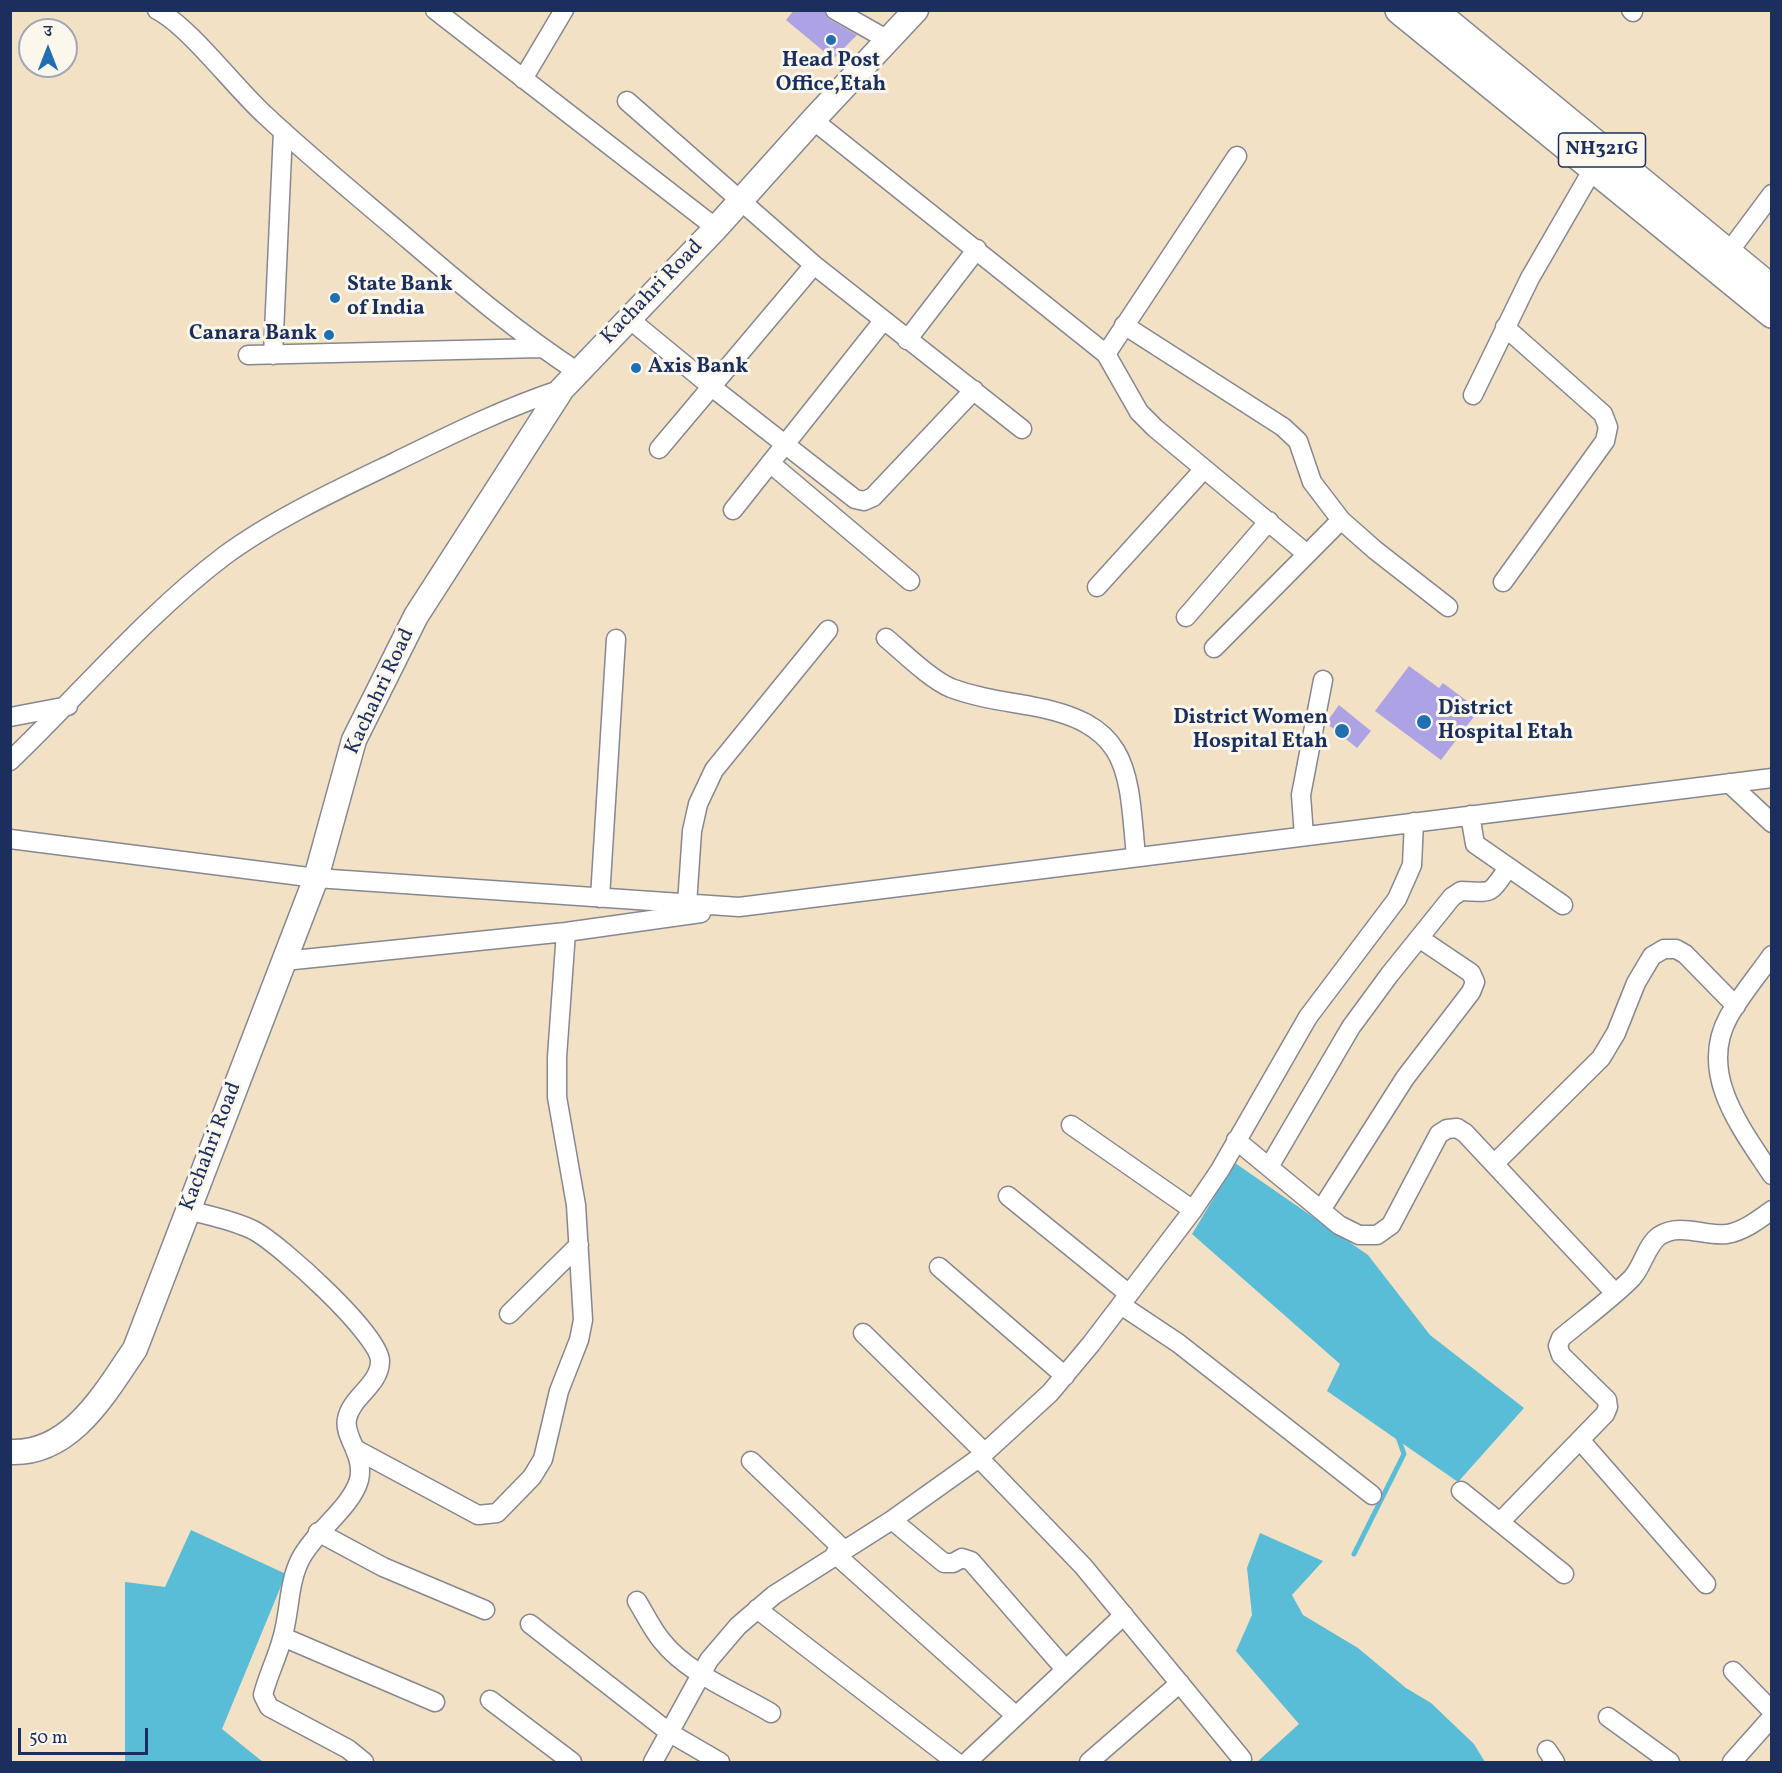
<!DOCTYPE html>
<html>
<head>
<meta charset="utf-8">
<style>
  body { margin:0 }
  #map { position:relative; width:1782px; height:1773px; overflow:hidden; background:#f2e1c4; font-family:Vollkorn,"Noto Serif Devanagari",serif }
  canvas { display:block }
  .frame { position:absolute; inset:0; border:12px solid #1b2f5e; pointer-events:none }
  .north { position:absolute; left:18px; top:18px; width:60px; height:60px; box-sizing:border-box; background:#fbf7ec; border:2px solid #a1a7b3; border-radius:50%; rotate:0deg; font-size:16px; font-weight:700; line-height:24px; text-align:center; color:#1b2f5e }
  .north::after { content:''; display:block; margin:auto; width:21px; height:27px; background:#1f6fb2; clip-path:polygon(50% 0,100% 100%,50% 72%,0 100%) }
  .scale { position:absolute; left:18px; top:1728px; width:130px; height:27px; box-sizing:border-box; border:3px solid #1b2f5e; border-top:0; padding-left:8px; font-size:18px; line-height:21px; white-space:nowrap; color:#1b2f5e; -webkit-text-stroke:4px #fbf7ec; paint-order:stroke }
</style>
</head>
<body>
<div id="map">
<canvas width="1782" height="1773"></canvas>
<div class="frame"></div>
<div class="north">उ</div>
<div class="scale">50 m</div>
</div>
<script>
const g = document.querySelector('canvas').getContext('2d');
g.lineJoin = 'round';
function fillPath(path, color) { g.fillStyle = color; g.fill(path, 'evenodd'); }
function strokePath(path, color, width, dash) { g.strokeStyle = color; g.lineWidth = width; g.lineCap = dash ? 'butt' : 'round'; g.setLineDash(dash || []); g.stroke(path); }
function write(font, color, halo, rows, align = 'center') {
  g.font = font + ' Vollkorn,serif'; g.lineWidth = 6; g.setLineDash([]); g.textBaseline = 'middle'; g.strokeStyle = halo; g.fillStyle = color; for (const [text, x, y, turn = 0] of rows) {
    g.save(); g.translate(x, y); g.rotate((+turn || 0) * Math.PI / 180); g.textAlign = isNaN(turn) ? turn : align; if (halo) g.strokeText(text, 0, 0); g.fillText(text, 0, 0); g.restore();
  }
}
fillPath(new Path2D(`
  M1235 1163 1368 1255 1430 1335 1524 1408 1458 1482 1327 1391 1340 1364 1192 1234Z
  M191 1530 286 1574 222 1729 263 1762H125V1582L165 1587Z
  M1260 1533 1323 1561 1292 1595 1303 1615 1358 1648 1406 1688 1431 1703 1474 1744 1485 1762H1257L1299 1724 1236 1651 1252 1615 1247 1568Z`), '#59bdd7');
strokePath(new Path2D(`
  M1354 1554 1404 1454 1398 1437`), '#59bdd7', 5);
fillPath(new Path2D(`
  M794 10H824L829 19 857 35 833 59 786 20Z
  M1409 666 1439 688 1443 683 1479 710 1441 760 1375 711Z
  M1339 705 1371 731 1357 748 1326 723Z`), '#ada3e4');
const minor = new Path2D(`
  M157 10C190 27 235 88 265 115 311 158 361 199 409 240 464 287 518 333 578 372
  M435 10 716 228
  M835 10 888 40
  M1631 10 1633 12
  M523 79 564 10
  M627 101 814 265 1022 429
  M813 120 1106 354 1139 412 1155 428 1307 554
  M1728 253 1772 194
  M628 318 713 388 855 499 864 501 873 497 974 390
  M1124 325 1283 427 1298 441 1312 482 1341 520 1375 550 1448 607
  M907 340 977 249
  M1106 354 1237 156
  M248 355 541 348
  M273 355 283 131
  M1473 395 1530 278 1593 169
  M659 449 814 265
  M770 463 910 581
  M733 510 883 321
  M1503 582 1605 441 1608 427 1603 414 1505 327
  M1097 587 1204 469
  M1186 617 1269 521
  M886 638C904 653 930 679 951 688 978 698 1003 701 1031 706 1131 724 1128 769 1136 857
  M1214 648 1341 520
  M10 717 68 706
  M10 761C81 693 145 616 224 556 274 519 339 489 395 462 450 435 504 408 562 389
  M1729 783 1772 823
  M1470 815 1475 844 1563 905
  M1304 836 1301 795 1323 680
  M10 839 316 878 739 907 1772 778
  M600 898 616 639
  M687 904 692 831 698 804 714 770 828 630
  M1772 955C1758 975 1741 995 1729 1016 1697 1073 1741 1128 1772 1175
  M284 961 566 932 701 913
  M1071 1125 1193 1210
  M1236 1140 1339 1225 1359 1235H1377L1391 1225 1439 1134 1447 1129 1457 1128 1465 1133 1615 1293
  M1495 1163 1601 1058 1616 1033 1636 983 1652 956 1664 949H1676L1685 954 1736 1006
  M1269 1167 1351 1027 1390 974 1452 897 1461 891C1494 892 1488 896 1508 868
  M1008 1196 1129 1294
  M188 1210C210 1216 233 1220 253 1230 279 1243 380 1335 380 1361 380 1385 351 1397 347 1419 343 1437 365 1454 359 1480 351 1508 314 1532 300 1560 288 1584 290 1613 282 1639 277 1658 268 1675 263 1695L269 1707 348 1749 364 1762
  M1321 1210 1405 1078 1471 992 1475 982 1471 973 1419 938
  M939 1267 1065 1376
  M1121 1305 1178 1343 1372 1495
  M509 1314 579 1245
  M863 1333 985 1453
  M1580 1440 1706 1584
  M357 1450 478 1515 497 1513 532 1477 543 1459 559 1391 579 1340 583 1320 576 1205 557 1097V1057L566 932
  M979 1458 1083 1566 1242 1759
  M751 1461 843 1549
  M1461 1491 1564 1574
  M892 1520 944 1563H953L962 1558 971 1561 1065 1669
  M1501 1521 1605 1414 1608 1407 1607 1400 1561 1355 1558 1346 1561 1338C1585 1318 1610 1300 1632 1278 1643 1266 1646 1246 1659 1236 1680 1222 1705 1237 1727 1234 1744 1231 1758 1220 1772 1210
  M318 1532 383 1567 485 1610
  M835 1554 1015 1715
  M637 1601C645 1614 652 1629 662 1641 688 1674 736 1692 771 1713
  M757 1609 956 1762
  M530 1624 670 1733 720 1762
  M283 1637 435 1702
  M1733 1671 1772 1711
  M490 1700 572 1762
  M1608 1717 1670 1762
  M1547 1750 1555 1762
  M653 1762 709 1660 738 1626 774 1595 892 1520 979 1458 1050 1393 1091 1344 1193 1210 1220 1170 1308 1017 1397 899 1412 865 1414 822
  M967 1762 1124 1615
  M1089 1762 1180 1683
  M1732 1762 1772 1717`);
const major = new Path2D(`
  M10 1452C71 1455 105 1393 135 1349L316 878 354 740 416 616 562 389 716 228 813 120 916 10`);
const highway = new Path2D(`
  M1399 10 1772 314
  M1433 10 1772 289`);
strokePath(minor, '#868891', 21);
strokePath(major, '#868891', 27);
strokePath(highway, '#868891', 30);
strokePath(minor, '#fff', 18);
strokePath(major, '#fff', 24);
strokePath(highway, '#fff', 27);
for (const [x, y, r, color] of [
  [831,40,6,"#1f6fb2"],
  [335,298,6,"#1f6fb2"],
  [329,335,6,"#1f6fb2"],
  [636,368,6,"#1f6fb2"],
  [1424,722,8,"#1f6fb2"],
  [1342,731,8,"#1f6fb2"]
]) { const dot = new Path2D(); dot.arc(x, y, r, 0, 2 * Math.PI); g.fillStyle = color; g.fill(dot); strokePath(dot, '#fbf7ec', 2); }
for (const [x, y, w] of [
  [1602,150,87]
]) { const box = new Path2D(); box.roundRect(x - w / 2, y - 17, w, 34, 4.5); g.fillStyle = '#fbf7ec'; g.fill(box); strokePath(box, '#1b2f5e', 1.5); }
write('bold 20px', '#1b2f5e', null, [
  ["NH321G",1602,150]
]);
write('bold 21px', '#1b2f5e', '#fbf7ec', [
  ["Head Post",831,62,"center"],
  ["Office,Etah",831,86,"center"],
  ["State Bank",347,286],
  ["of India",347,310],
  ["Canara Bank",317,335,"right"],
  ["Axis Bank",648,368],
  ["District",1438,710],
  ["Hospital Etah",1438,734],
  ["District Women",1328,719,"right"],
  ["Hospital Etah",1328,743,"right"]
], 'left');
write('21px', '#1b2f5e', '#fbf7ec', [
  ["Kachahri Road",653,293,-46],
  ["Kachahri Road",381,692,-65],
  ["Kachahri Road",212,1147,-69]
]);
</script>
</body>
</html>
